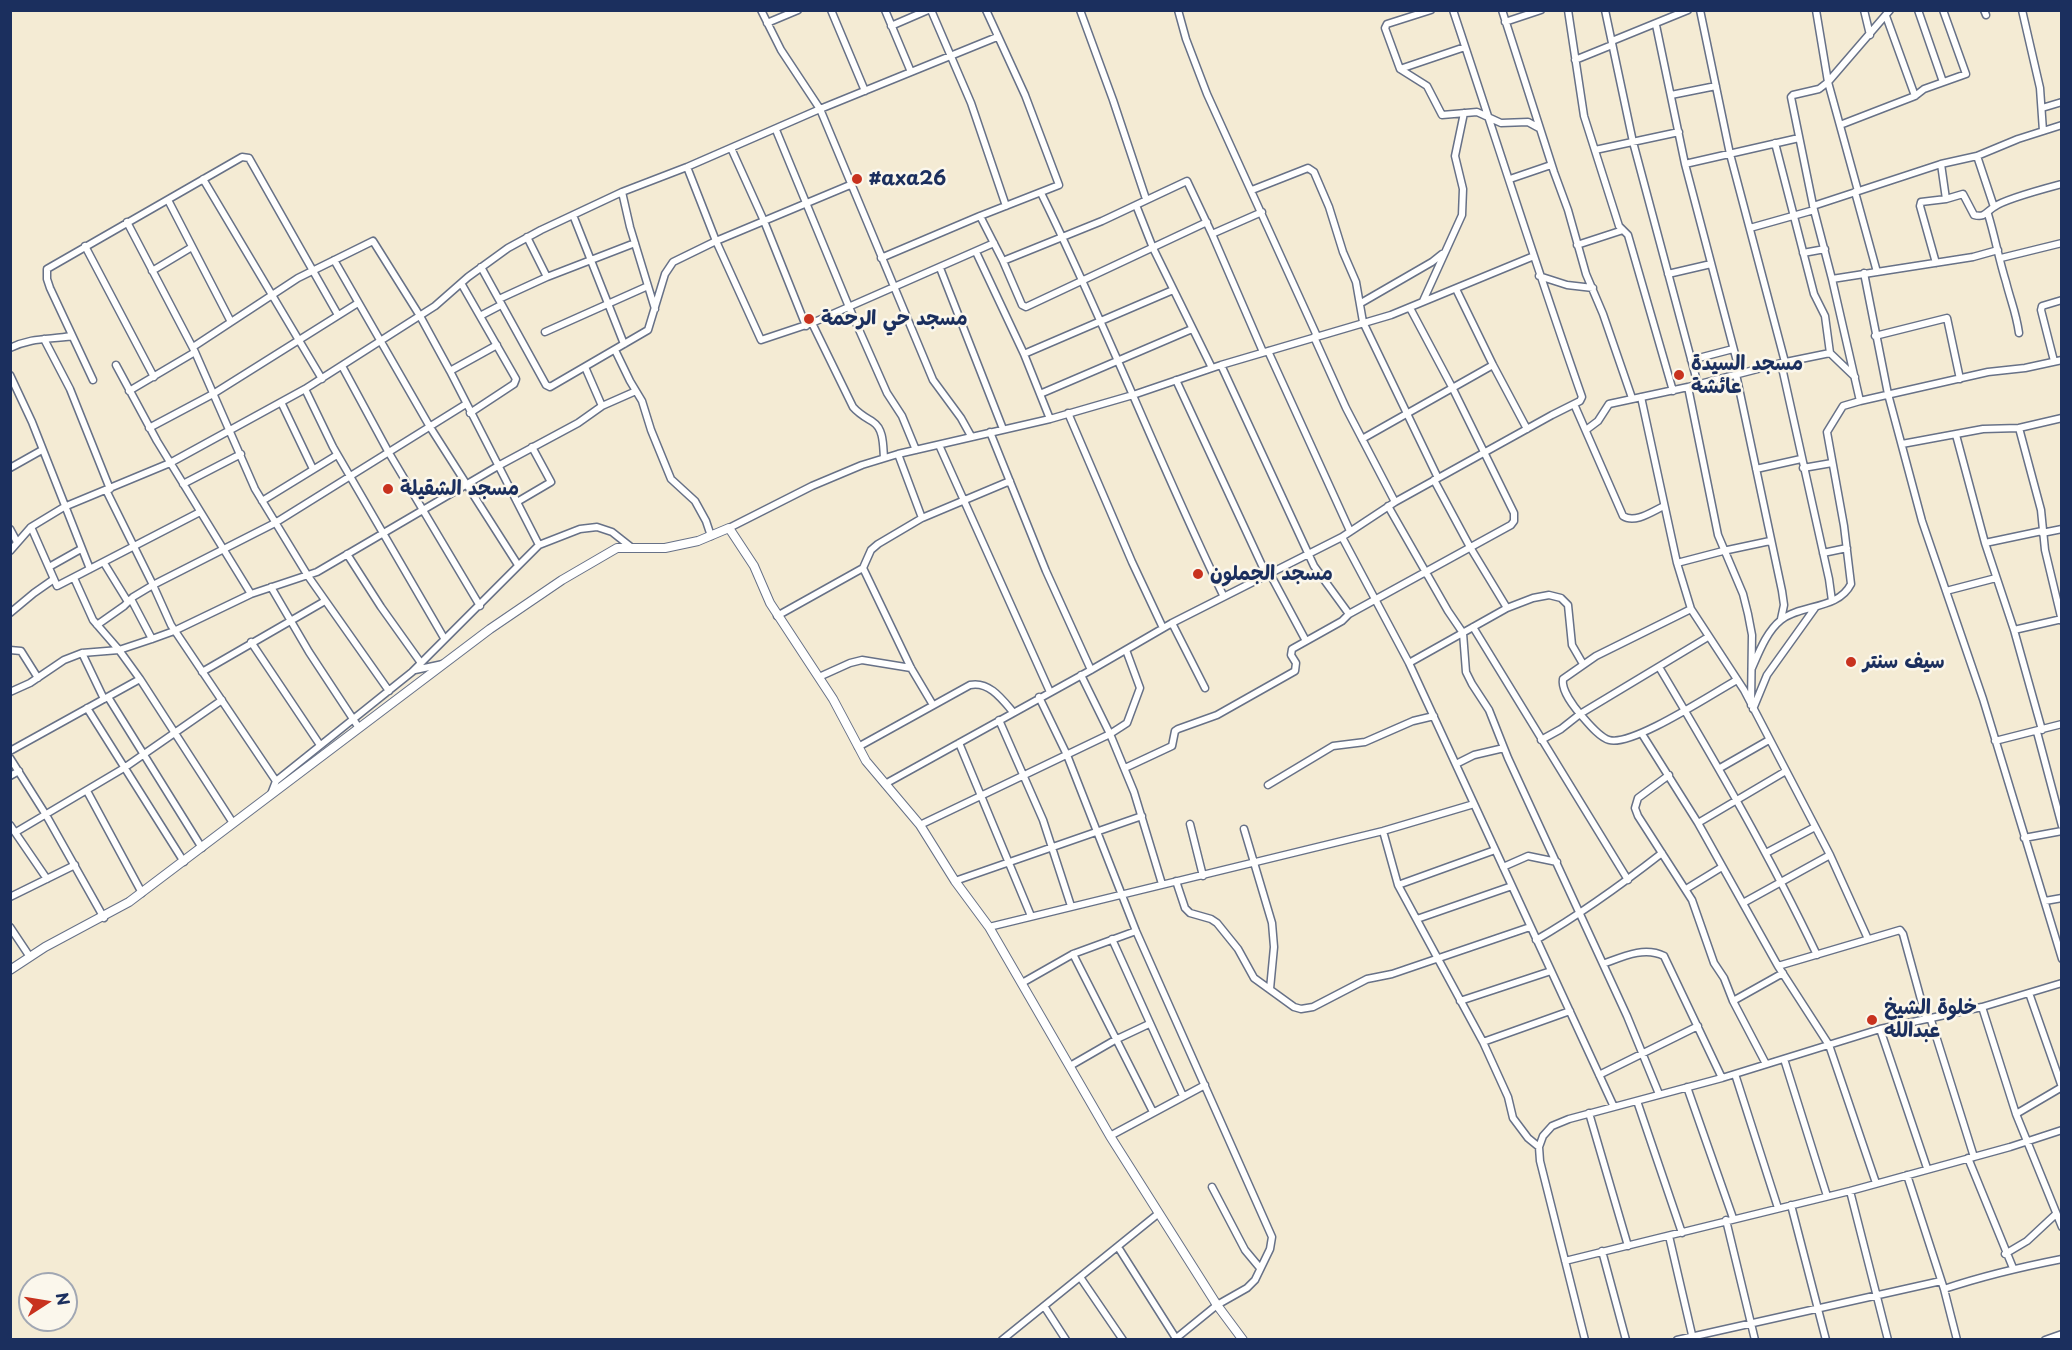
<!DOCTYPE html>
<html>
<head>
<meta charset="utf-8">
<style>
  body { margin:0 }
  #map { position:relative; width:2072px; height:1350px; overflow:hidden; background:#f4ebd4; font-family:"Playpen Sans",sans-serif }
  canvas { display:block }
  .frame { position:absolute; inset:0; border:12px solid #1b2f5e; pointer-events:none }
  .north { position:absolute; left:18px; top:1272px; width:60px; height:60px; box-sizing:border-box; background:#fbf7ec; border:2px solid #a1a7b3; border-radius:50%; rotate:78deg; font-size:16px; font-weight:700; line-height:24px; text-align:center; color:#1b2f5e }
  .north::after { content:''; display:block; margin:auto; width:21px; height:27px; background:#c8321e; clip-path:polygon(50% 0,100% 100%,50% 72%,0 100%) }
</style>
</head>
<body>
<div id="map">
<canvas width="2072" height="1350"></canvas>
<div class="frame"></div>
<div class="north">N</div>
</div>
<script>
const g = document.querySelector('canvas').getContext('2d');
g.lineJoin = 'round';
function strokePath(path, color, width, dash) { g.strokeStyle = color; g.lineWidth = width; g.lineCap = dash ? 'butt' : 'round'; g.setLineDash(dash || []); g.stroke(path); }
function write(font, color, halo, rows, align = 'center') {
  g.font = font + ' "Playpen Sans","Playpen Sans Arabic",sans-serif'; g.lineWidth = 5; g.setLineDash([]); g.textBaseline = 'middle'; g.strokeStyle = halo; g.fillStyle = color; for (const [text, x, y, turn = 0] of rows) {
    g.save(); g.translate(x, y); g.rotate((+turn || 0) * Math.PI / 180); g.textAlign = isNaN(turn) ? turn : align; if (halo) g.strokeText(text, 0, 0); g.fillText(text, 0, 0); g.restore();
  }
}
const minor = new Path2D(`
  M761 10 781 50 820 109 933 380 961 418 971 436
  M831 10 865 91
  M885 10 911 72
  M931 10 971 103 1006 206
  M1080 10 1113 100 1146 199
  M1178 10 1186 39 1207 94 1317 336
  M1431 10 1387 24 1385 28 1400 69 1427 86 1442 115 1477 112 1501 123 1528 122 1539 128
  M1502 10 1554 172 1568 210 1586 274 1603 314 1632 398
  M1568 10 1584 116 1619 226 1628 235 1673 391
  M1605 10 1633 142 1698 385
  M1700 10 1730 154 1785 362
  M1816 10 1828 82 1819 89 1793 95 1791 97 1814 210 1832 279 1860 401 1988 372 2025 368 2062 360
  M1864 10 1870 35
  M1918 10 1943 82
  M1984 10 1986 15
  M2022 10 2040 88 2043 131
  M1886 16 1915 96
  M1505 22 1541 10
  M767 23 798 10
  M1656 25 1685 164 1740 373
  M891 26 928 10
  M1612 41 1688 10
  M1575 60 1612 45
  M1400 69 1465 47
  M1671 95 1716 86
  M2042 108 2062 102
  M1840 125 1915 96 1924 89 1966 74 1943 10
  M776 130 849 307 887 393 902 416 916 450
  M1775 143 1814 294 1825 316 1830 353 1855 377
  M731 148 764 221 806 326
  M1595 150 1679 132
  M1977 156 1994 207
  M1685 164 1799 138
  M1941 164 1946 199
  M687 167 716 241 761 340 812 323 994 243
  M203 179 322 379
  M1510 179 1551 165
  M1252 190 1308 168 1314 172 1329 207 1343 252 1356 282 1363 322 1438 478
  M1858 191 1828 82 1890 10
  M622 192 630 227 655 309
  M1855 192 1877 272
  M1041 193C1106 325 1159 463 1223 595
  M168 200 231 322
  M1136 205 1153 248 1212 368
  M1813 206 1941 164 1977 156 2018 139 2062 125
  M1988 214C1995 237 1999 260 2006 282 2011 302 2016 312 2019 333
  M573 215 624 344
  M980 216 1003 261 1022 305 1026 307 1207 222
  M127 222 195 352 255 489 308 576 389 691
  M1750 228 1814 210
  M1212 234 1262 212
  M527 237 547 277
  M1577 245 1623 230
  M85 246 154 377
  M976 252 1024 354 1050 419
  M1803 253 1825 249
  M881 258 980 216 1059 185 1025 95 986 10
  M2001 258 2062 243
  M334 260 430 427 518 565
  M1003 261 1102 221 1187 181 1212 234 1263 352
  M1936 263 1920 206 1921 202 1946 199 1963 194 1974 215C1985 218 1986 212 1994 207 2005 199 2047 188 2062 184
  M481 267 546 385 550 387 648 330 665 274 673 262 716 241 850 185
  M940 268 1003 429
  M152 271 192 247
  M1864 273 1888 394 1922 521 1983 699 2062 959
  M1668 274 1711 264
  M1539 276 1567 285 1593 288
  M1832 279 1973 257 1998 250
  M461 283 516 379 514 384 470 413
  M1456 289 1493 365 1527 429
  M499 299 547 277 635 243
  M1423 301 1462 215 1463 189 1455 156 1464 113
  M1361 303 1432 262 1442 254
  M480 316 501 305
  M812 323 853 407C859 414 865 417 873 422 884 429 883 446 884 458
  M545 332 648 286
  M1875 336 1947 318 1960 379
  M1314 337 1346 408 1395 502
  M44 339 70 389 110 489
  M193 347 298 278 373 241 420 316 450 371 539 545
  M10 348C33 337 48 340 72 336
  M615 350 630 381 642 401 651 430 671 479 695 501 706 521 711 536
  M1268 351 1350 531
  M1024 354 1173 290
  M1691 360 1733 349
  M2054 361 2041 310 2042 306 2062 300
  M1781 363 1829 579 1832 601
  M116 365 157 441 251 594
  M1221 365 1314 566 1349 614
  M342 366 389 453 480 606
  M585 367 602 406
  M450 371 497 345
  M1736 374 1782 591 1784 605 1781 619
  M10 375 32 422 90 569
  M93 380 50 288 47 279V269L242 157 249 158 338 315
  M1176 380 1266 574
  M1688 387 1718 535 1743 594 1748 614 1752 635 1751 705
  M305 389 333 447 444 638
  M129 391 195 352
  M1040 394 1192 329
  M1641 397 1677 563 1691 609 1744 690 1830 855 1868 939
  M281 402 313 469
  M1574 404 1623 516C1635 524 1653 511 1664 506
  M1068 413 1132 562 1163 628
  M149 428 213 394 358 303
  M2019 428 2041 510 2045 550 2062 621
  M1586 430 1598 421 1609 404 1688 387 1781 363 1830 353
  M990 432 1046 571 1091 670
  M1956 435 1985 543 2014 630 2042 730
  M1362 439 1493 365
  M1902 444 1983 429 2019 428 2062 418
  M939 445 1050 692
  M898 454 922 518
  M10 468 42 450
  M1803 468 1832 463
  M1756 469 1801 459
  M1434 480 1470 547 1507 608
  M183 484 241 454
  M106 490 153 585 171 625 276 781
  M262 501 337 455
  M517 502 551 482 532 447
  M1388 506 1448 611 1463 633 1466 672 1472 684 1489 710 1508 758 1627 1016 1659 1094
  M31 527 57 586 200 512
  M729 528 812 486 862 465 898 454 1050 419 1133 395 1221 365 1391 315 1534 256
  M10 529 17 542
  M2042 533 2062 529
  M1342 537 1409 663 1614 1107
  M1985 543 2042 531
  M10 551 31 527 64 507 170 463 305 389 435 306 468 277 508 248 541 230 622 192 687 167 820 109 997 37
  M1823 553 1847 548
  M347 554 381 607 421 663
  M104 563 128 602
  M1677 563 1723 551 1770 541
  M49 567 81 549
  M863 568 911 668 933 705
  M1269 572 1306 641
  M74 578 93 620 119 650 140 679 233 823
  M271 587 309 652 359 728
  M1946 591 1996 578
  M131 599 152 639
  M1691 609 1596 656 1563 679C1561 690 1574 707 1581 715 1588 723 1599 737 1609 740 1632 747 1713 693 1737 680
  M10 613 34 593 54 579
  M777 616 863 568 871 550 878 544 922 518 1010 481
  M1172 623 1205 688
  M97 625 124 606 133 597 153 585 275 523 466 404
  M1473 627 1628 880
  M2014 630 2062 619
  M251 642 320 745
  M10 650 21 651 38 678
  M82 653 104 699
  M1409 663 1507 608 1533 598 1549 595 1561 598 1568 605 1572 645 1583 664
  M1659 667C1715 761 1770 856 1817 955
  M1752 668C1759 652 1767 631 1781 620 1801 604 1838 610 1851 584L1844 526 1827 432 1843 406 1860 401
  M415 670 443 664
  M202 672 325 601
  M1081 675 1110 734 1134 792 1162 884
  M819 677 850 663 862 660 911 668
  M10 692 30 683 64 660 82 653 119 650 152 639 174 631 251 594 317 572 498 466 578 423 602 406 636 391
  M108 697 202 848
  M1039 697 1067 755 1136 931 1272 1237 1270 1249 1255 1280 1247 1288 1217 1305 1174 1340
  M87 708 184 862
  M1753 709 1767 675 1815 608
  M999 720 1043 820 1071 906
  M2037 732 2062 826
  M1642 734 1698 823 1778 966 1829 1045 1876 1183
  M1541 740 1561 729 1580 714 1708 637
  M1995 741 2062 724
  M959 743 1031 916
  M858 747 970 685C989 681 1002 699 1013 712
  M10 751 140 679
  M10 758 46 815 104 918
  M1456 764 1474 755 1504 748
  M1125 768 1172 746 1175 731 1178 729 1217 715 1295 671 1296 663 1291 655 1292 649 1342 621 1349 614 1511 525 1514 521V513L1452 387 1410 308
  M1720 768 1769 740
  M1669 775 1638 798 1635 808 1638 816 1692 900 1714 963 1724 978 1733 1001 1766 1064
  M10 776 19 771
  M885 784 1091 670 1172 623 1342 537 1395 502 1552 415 1580 401 1582 397C1537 269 1496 139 1453 10
  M1268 785 1333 746 1365 742 1413 721 1434 716
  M87 791 142 893
  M271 794 276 781 412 672 539 545 580 529 597 527 612 532 631 547
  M1698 823 1786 771
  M1190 824 1203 876
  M10 825 47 879
  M920 825 1110 734 1127 723 1140 688 1126 650
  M1244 829 1272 923 1274 947 1270 989
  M1383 831 1398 885 1483 1042 1508 1097 1513 1118 1528 1138 1539 1147
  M16 832 124 768 222 700
  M2024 838 2062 831
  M1766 853 1815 827
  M1503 867 1528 856 1557 862
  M955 881 1142 816
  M1176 881 1185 908 1190 913 1211 919 1217 923 1238 949 1254 978 1294 1007 1301 1009 1313 1007 1367 979 1392 974 1530 927
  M1398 885 1495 850
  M1686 889 1722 867
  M10 897 75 865
  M2045 901 2062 898
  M1743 903 1830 855
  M1417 919 1512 886
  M10 927 30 957
  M989 927 1383 831 1474 804
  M1112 939 1183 1096
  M1536 940C1581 914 1621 885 1662 853
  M1073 954 1153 1112
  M1603 964C1622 957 1644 946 1664 956L1722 1078
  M1778 966 1900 930 1903 934 1926 1018
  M1022 983 1073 954 1136 931
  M2029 993 2062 1087
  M1460 1001 1551 971
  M1733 1001 1783 973
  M1982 1007 2016 1114 2062 1227
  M1930 1017 1974 1157
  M1880 1029 1927 1168
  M1483 1042 1570 1011
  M1784 1059 1827 1196
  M1070 1066 1115 1040 1149 1024
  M1735 1074 1778 1208
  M1599 1075 1698 1026
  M1687 1087 1733 1218
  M1637 1101 1682 1233
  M1589 1113 1628 1246
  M2016 1114 2062 1087
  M1110 1136 1205 1085
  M1968 1158 2013 1268
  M1907 1175 1944 1289 1957 1340
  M1212 1187 1245 1250 1260 1268
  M1850 1191 1888 1340
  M1791 1205 1826 1340
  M1726 1220 1755 1340
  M1669 1236 1693 1339
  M1118 1247 1177 1340
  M1602 1251 1626 1340
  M2005 1254 2027 1241 2056 1214
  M1565 1261 1850 1191 2010 1147 2062 1130
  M1080 1277 1123 1340
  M1944 1289C1983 1276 2021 1267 2062 1259
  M1044 1306 1066 1340
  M1002 1340 1159 1213
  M1585 1340 1540 1161 1539 1147 1543 1136 1552 1126 1569 1119 1722 1078 1880 1029 1982 1007 2062 983
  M1677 1340 1941 1281
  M2045 1340 2062 1334`);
const tertiary = new Path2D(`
  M10 970 45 947 129 902 490 629 562 580 617 548H665L698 541 729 528 754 566 770 603 833 699 866 761 920 825 955 881 989 927 1110 1136 1217 1305 1243 1340`);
strokePath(minor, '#677187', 9);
strokePath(tertiary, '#677187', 10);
strokePath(minor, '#fff', 6);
strokePath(tertiary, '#fff', 8);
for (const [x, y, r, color] of [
  [857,179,6,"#c8321e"],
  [809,319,6,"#c8321e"],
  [1679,375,6,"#c8321e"],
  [388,489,6,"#c8321e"],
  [1198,574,6,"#c8321e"],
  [1851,662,6,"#c8321e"],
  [1872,1020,6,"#c8321e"]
]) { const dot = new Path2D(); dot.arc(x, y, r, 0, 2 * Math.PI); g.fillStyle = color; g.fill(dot); strokePath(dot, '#fbf7ec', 2); }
write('bold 20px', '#1b2f5e', '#fbf7ec', [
  ["#axa26",869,179],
  ["مسجد حي الرحمة",821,319],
  ["مسجد السيدة",1691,364],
  ["عائشة",1691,387],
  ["مسجد الشقيلة",400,489],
  ["مسجد الجملون",1210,574],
  ["سيف سنتر",1863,662],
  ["خلوة الشيخ",1884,1008],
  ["عبدالله",1884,1031]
], 'left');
</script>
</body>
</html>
